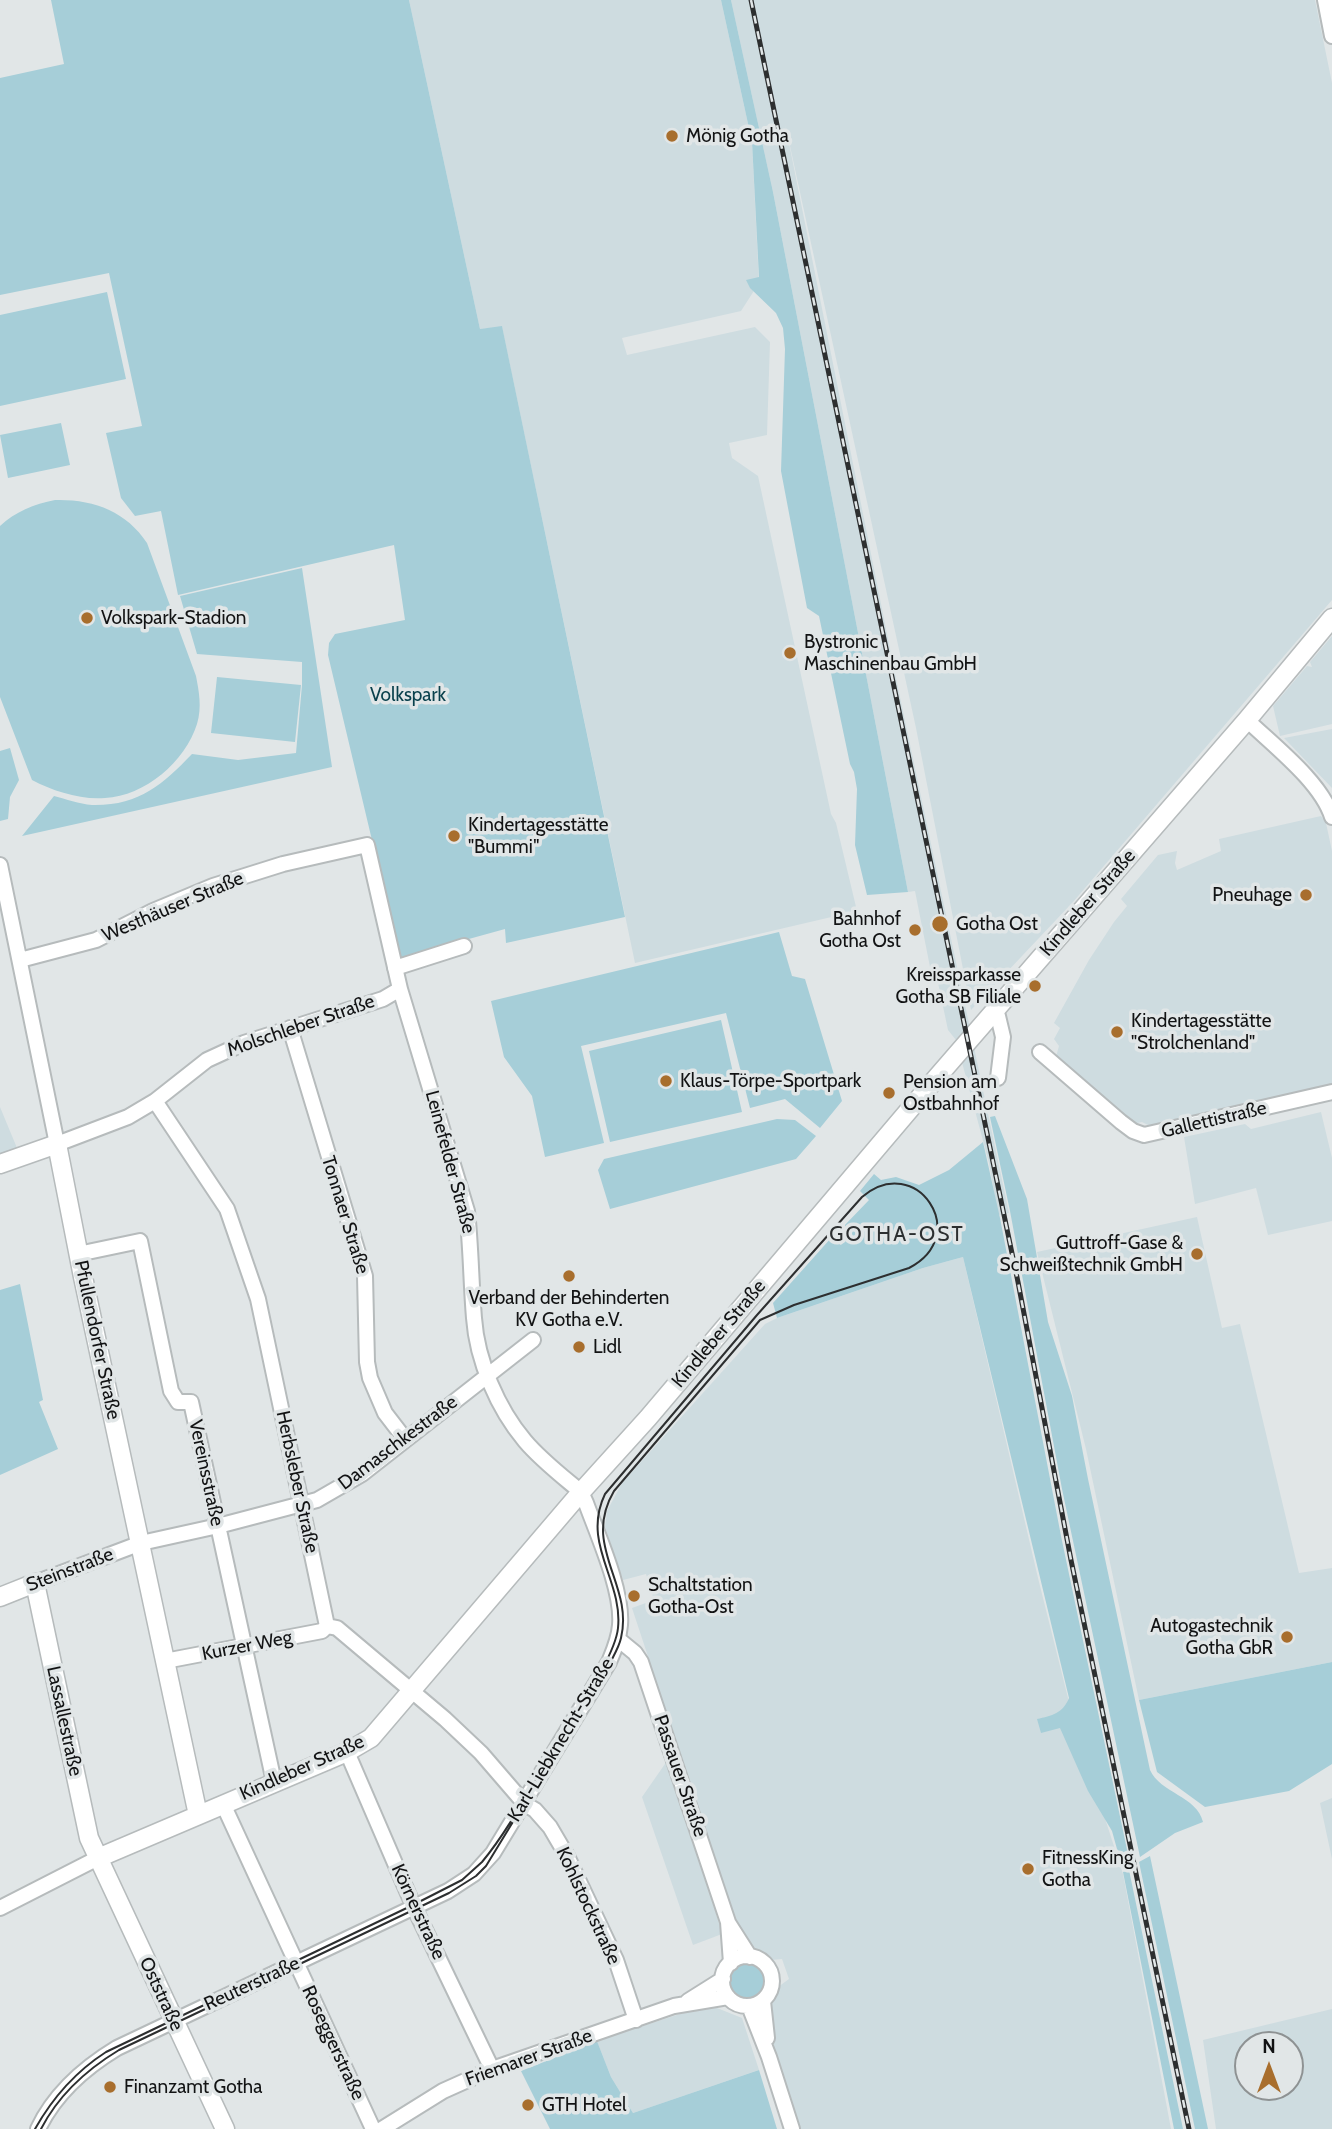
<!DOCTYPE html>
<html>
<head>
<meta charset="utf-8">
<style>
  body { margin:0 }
  #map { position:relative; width:1332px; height:2129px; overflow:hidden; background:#e1e6e7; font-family:Cabin,sans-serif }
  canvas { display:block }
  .north { position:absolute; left:1234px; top:2031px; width:70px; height:70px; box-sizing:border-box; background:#e1e6e7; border:2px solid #8e9293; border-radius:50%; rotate:0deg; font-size:19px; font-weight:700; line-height:28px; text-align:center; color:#121314 }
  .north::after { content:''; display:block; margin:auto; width:24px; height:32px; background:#a86e2d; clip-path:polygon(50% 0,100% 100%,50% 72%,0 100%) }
</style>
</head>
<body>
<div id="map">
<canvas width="1332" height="2129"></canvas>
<div class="north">N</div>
</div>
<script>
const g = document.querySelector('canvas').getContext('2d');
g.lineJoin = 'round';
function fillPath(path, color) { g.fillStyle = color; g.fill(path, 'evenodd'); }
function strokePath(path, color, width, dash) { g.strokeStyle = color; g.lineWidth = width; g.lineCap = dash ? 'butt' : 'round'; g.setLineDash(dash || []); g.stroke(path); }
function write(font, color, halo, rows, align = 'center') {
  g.font = font + ' Cabin,sans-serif'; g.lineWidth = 7; g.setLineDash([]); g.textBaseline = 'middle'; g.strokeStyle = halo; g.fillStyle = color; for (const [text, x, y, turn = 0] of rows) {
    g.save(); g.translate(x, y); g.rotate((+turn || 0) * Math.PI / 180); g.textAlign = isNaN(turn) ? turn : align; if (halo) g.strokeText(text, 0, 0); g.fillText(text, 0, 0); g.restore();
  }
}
fillPath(new Path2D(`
  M409 0H721L752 142 759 283 741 311 622 338 627 355 755 327 770 342 767 435 729 443 732 458 758 476 831 814 836 823 857 911 635 963 502 327 480 329Z
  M731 0H1315L1332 83V600L1073 902 971 1010 916 728 785 123 893 664 1009 1213 998 1215 989 1163 956 1040 948 1030 937 978 939 977 937 966 930 967 915 891 908 892 773 192Z
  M1332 636V724L1280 736 1273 706 1307 666 1312 667 1310 662Z
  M1332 729V788L1284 738Z
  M1321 816 1326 823 1332 851V1086L1152 1127 1142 1122 1133 1124 1055 1060 1059 1046 1054 1039 1060 1028 1054 1023 1089 960 1114 922 1127 906 1121 899 1158 855 1177 851 1175 863 1177 870 1221 851 1219 839Z
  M0 1107 17 1148 0 1154Z
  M1321 1112 1332 1158V1221L1268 1235 1256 1188 1195 1204 1184 1137 1245 1124 1251 1129Z
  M1197 1217 1222 1328 1240 1324 1299 1573 1332 1568V1662L1139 1700 1086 1449 1037 1252Z
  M963 1257 1038 1578 1075 1726 1123 1874 1171 2129H800L770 2040 769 2000 778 1987 789 1979 782 1959 771 1960 750 1949 739 1932 632 1608 654 1600 646 1574 623 1580 605 1527 607 1511 622 1483 765 1324 777 1318 923 1268Z
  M667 1761 697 1847 722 1934 693 1945 642 1797Z
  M1332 1798V1859L1320 1803Z
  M712 2006 742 2018 759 2070 633 2113 611 2077 597 2041 689 2011Z
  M1332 2009V2129H1216L1203 2040ZM1290 2045V2087H1248V2045Z`), '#cedce0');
fillPath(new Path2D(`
  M51 0H409L480 329 502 326 625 917 506 943 505 929 400 958 328 655 329 643 335 634 405 620 394 545 178 595 161 511 135 516 121 498 106 433 142 426 109 273 0 295V78L64 64Z
  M721 0H731L773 192 908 892 867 895 855 845 857 789 854 772 850 764 819 616 807 608 781 471 785 349 783 328 776 313 750 288 746 280 759 277 752 142Z
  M107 292 126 379 0 406V315Z
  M61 423 70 465 8 478 0 435Z
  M55 500C93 499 126 511 147 543L196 676C199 692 202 707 197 724 185 762 145 796 105 798 80 800 53 791 32 780L0 697V526C15 512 34 504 55 500Z
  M302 568 332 767 22 836 54 796C66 799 79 804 92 805 139 806 162 785 192 754L238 760 296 753 302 685V662L197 654 180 596Z
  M217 677 301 685 295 742 211 733Z
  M10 748 19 780 10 797 8 819 0 821V751Z
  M779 932 792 976 805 979 842 1101 820 1128 785 1099 750 1108 726 1013 581 1046 604 1143 545 1157 532 1096 504 1057 491 1001Z
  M721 1020 742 1112 610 1142 589 1051Z
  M995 1116 1027 1199 1048 1322 1072 1396 1088 1479 1150 1770C1160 1793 1197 1796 1203 1822L1175 1833 1140 1857 1062 1489 1010 1211 990 1117Z
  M777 1119 795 1120 816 1136 796 1159 610 1209 598 1170 604 1159Z
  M983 1142 1000 1218 1061 1536 1130 1864 1117 1849 1112 1831 1088 1791 1060 1728 1041 1733 1037 1719C1052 1716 1063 1713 1069 1698L963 1257 923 1268 777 1318 773 1303 831 1238 841 1245 851 1234 843 1227 869 1200 860 1191 874 1174 881 1180 896 1177 919 1185 949 1170Z
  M20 1284 43 1400 39 1402 58 1449 0 1475V1290Z
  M1332 1662V1764L1289 1791 1205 1807 1157 1772 1139 1700Z
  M1150 1856 1208 2129H1195L1139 1862Z
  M1129 1870 1183 2129H1174L1123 1872Z
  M730 1981a17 17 0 1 1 34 0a17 17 0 1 1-34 0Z
  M597 2041 611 2077 633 2113 759 2070 777 2129H550L521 2071Z`), '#a6ced8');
const minor = new Path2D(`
  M1325 0 1332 36
  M1247 720C1274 746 1321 782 1332 817
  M0 865 57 1144 128 1117 155 1101 207 1060 244 1043 383 999 400 989
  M20 960 96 940 153 911 213 886 283 864 367 845 400 989 467 1211C471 1247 471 1282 474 1318 477 1361 498 1409 525 1441 541 1460 562 1476 581 1492L586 1503C598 1536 623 1591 620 1625 619 1639 614 1650 609 1662L493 1853 474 1874 448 1891 117 2048C84 2068 55 2093 38 2129
  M395 968 464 946
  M998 1016 1003 1037 998 1078
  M290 1028 365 1276 367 1362 370 1378 385 1413 405 1439
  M1040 1052 1121 1122 1133 1131 1144 1135 1332 1092
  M155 1101 227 1209 258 1299 327 1626 337 1628 445 1719 481 1753 525 1804 535 1810 550 1827 567 1856 616 1960 636 2020
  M78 1254 140 1241 171 1391 178 1402H191L274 1782
  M35 1583 141 1543 218 1526 317 1500 362 1474 533 1340
  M618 1639 635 1653 641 1662 728 1922 731 1963
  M165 1661 322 1631 327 1626
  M347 1752 413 1905 492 2069
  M223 1804 373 2129
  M0 1908 98 1858
  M729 1924 750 1957
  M722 1981a25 25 0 1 1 50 0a25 25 0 1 1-50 0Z
  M688 2001 723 1979
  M763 2001 767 2038
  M749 2006 769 2057 792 2129
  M382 2129 443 2091 492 2069 674 2006 728 1997`);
const major = new Path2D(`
  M0 1164 57 1144 83 1277 198 1815
  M0 1597 35 1583 89 1838 225 2129
  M98 1858 347 1752 371 1738 581 1492 648 1418 938 1076 1247 720 1332 618`);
strokePath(minor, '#b6bbbc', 18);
strokePath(major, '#b6bbbc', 21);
strokePath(minor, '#fff', 14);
strokePath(major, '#fff', 18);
strokePath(new Path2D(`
  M35 2129C53 2097 75 2072 106 2052L413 1905 462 1880 482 1862C511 1827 532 1784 556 1745 572 1717 615 1658 618 1628 623 1580 581 1544 605 1494L757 1315 862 1197C916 1151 973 1235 909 1268L794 1305 760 1320 614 1491C581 1547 634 1584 621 1638 619 1647 614 1655 610 1663L486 1866 476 1876 449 1893 119 2050C86 2070 59 2094 41 2129`), '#2d2f30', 2);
const rail = new Path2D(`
  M751 0 1018 1282 1071 1560 1189 2129`);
strokePath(rail, '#2d2f30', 5);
strokePath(rail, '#e1e6e7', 2.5, [8]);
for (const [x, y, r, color] of [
  [672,136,7,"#a86e2d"],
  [87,618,7,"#a86e2d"],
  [790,653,7,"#a86e2d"],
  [454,836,7,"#a86e2d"],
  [1306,895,7,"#a86e2d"],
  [940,924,9,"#a86e2d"],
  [915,930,7,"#a86e2d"],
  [1035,986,7,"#a86e2d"],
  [1117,1032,7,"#a86e2d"],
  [666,1081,7,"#a86e2d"],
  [889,1093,7,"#a86e2d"],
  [1197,1254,7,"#a86e2d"],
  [569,1276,7,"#a86e2d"],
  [579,1347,7,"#a86e2d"],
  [634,1596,7,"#a86e2d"],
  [1287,1637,7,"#a86e2d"],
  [1028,1869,7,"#a86e2d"],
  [110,2087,7,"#a86e2d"],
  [528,2105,7,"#a86e2d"]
]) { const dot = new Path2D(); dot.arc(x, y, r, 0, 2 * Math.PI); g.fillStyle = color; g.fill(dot); strokePath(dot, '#e1e6e7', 2.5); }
write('19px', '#121314', '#e1e6e7', [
  ["Mönig Gotha",686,136],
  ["Volkspark-Stadion",101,618],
  ["Bystronic",804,642],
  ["Maschinenbau GmbH",804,664],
  ["Kindertagesstätte",468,825],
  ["\"Bummi\"",468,847],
  ["Pneuhage",1292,895,"right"],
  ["Bahnhof",901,919,"right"],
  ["Gotha Ost",901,941,"right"],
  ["Gotha Ost",956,924],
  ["Kreissparkasse",1021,975,"right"],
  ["Gotha SB Filiale",1021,997,"right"],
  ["Kindertagesstätte",1131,1021],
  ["\"Strolchenland\"",1131,1043],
  ["Klaus-Törpe-Sportpark",680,1081],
  ["Pension am",903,1082],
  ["Ostbahnhof",903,1104],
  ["Guttroff-Gase &",1183,1243,"right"],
  ["Schweißtechnik GmbH",1183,1265,"right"],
  ["Verband der Behinderten",569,1298,"center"],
  ["KV Gotha e.V.",569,1320,"center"],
  ["Lidl",593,1347],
  ["Schaltstation",648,1585],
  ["Gotha-Ost",648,1607],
  ["Autogastechnik",1273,1626,"right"],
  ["Gotha GbR",1273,1648,"right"],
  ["FitnessKing",1042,1858],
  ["Gotha",1042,1880],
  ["Finanzamt Gotha",124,2087],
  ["GTH Hotel",542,2105]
], 'left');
write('19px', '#0a414d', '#e1e6e7', [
  ["Volkspark",408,695]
]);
write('19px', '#121314', '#e1e6e7', [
  ["Kindleber Straße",1088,903,-49],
  ["Westhäuser Straße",173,907,-23],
  ["Molschleber Straße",301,1026,-19],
  ["Gallettistraße",1214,1120,-13],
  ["Leinefelder Straße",450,1162,75],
  ["Tonnaer Straße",345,1215,73],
  ["Kindleber Straße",719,1334,-50],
  ["Pfullendorfer Straße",97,1340,78],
  ["Damaschkestraße",398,1443,-37],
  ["Vereinsstraße",206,1473,78],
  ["Herbsleber Straße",297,1482,78],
  ["Steinstraße",70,1570,-21],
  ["Kurzer Weg",247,1646,-11],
  ["Lassallestraße",64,1721,78],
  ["Karl-Liebknecht-Straße",561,1740,-59],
  ["Kindleber Straße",302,1768,-24],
  ["Passauer Straße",680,1776,71],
  ["Kohlstockstraße",588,1906,65],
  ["Körnerstraße",418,1912,65],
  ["Reuterstraße",252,1984,-25],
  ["Oststraße",161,1994,65],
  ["Roseggerstraße",333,2043,65],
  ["Friemarer Straße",529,2058,-20]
]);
g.letterSpacing = '2px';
write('21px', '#2c2f30', '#e1e6e7', [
  ["GOTHA-OST",897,1235]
]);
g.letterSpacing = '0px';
</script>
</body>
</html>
